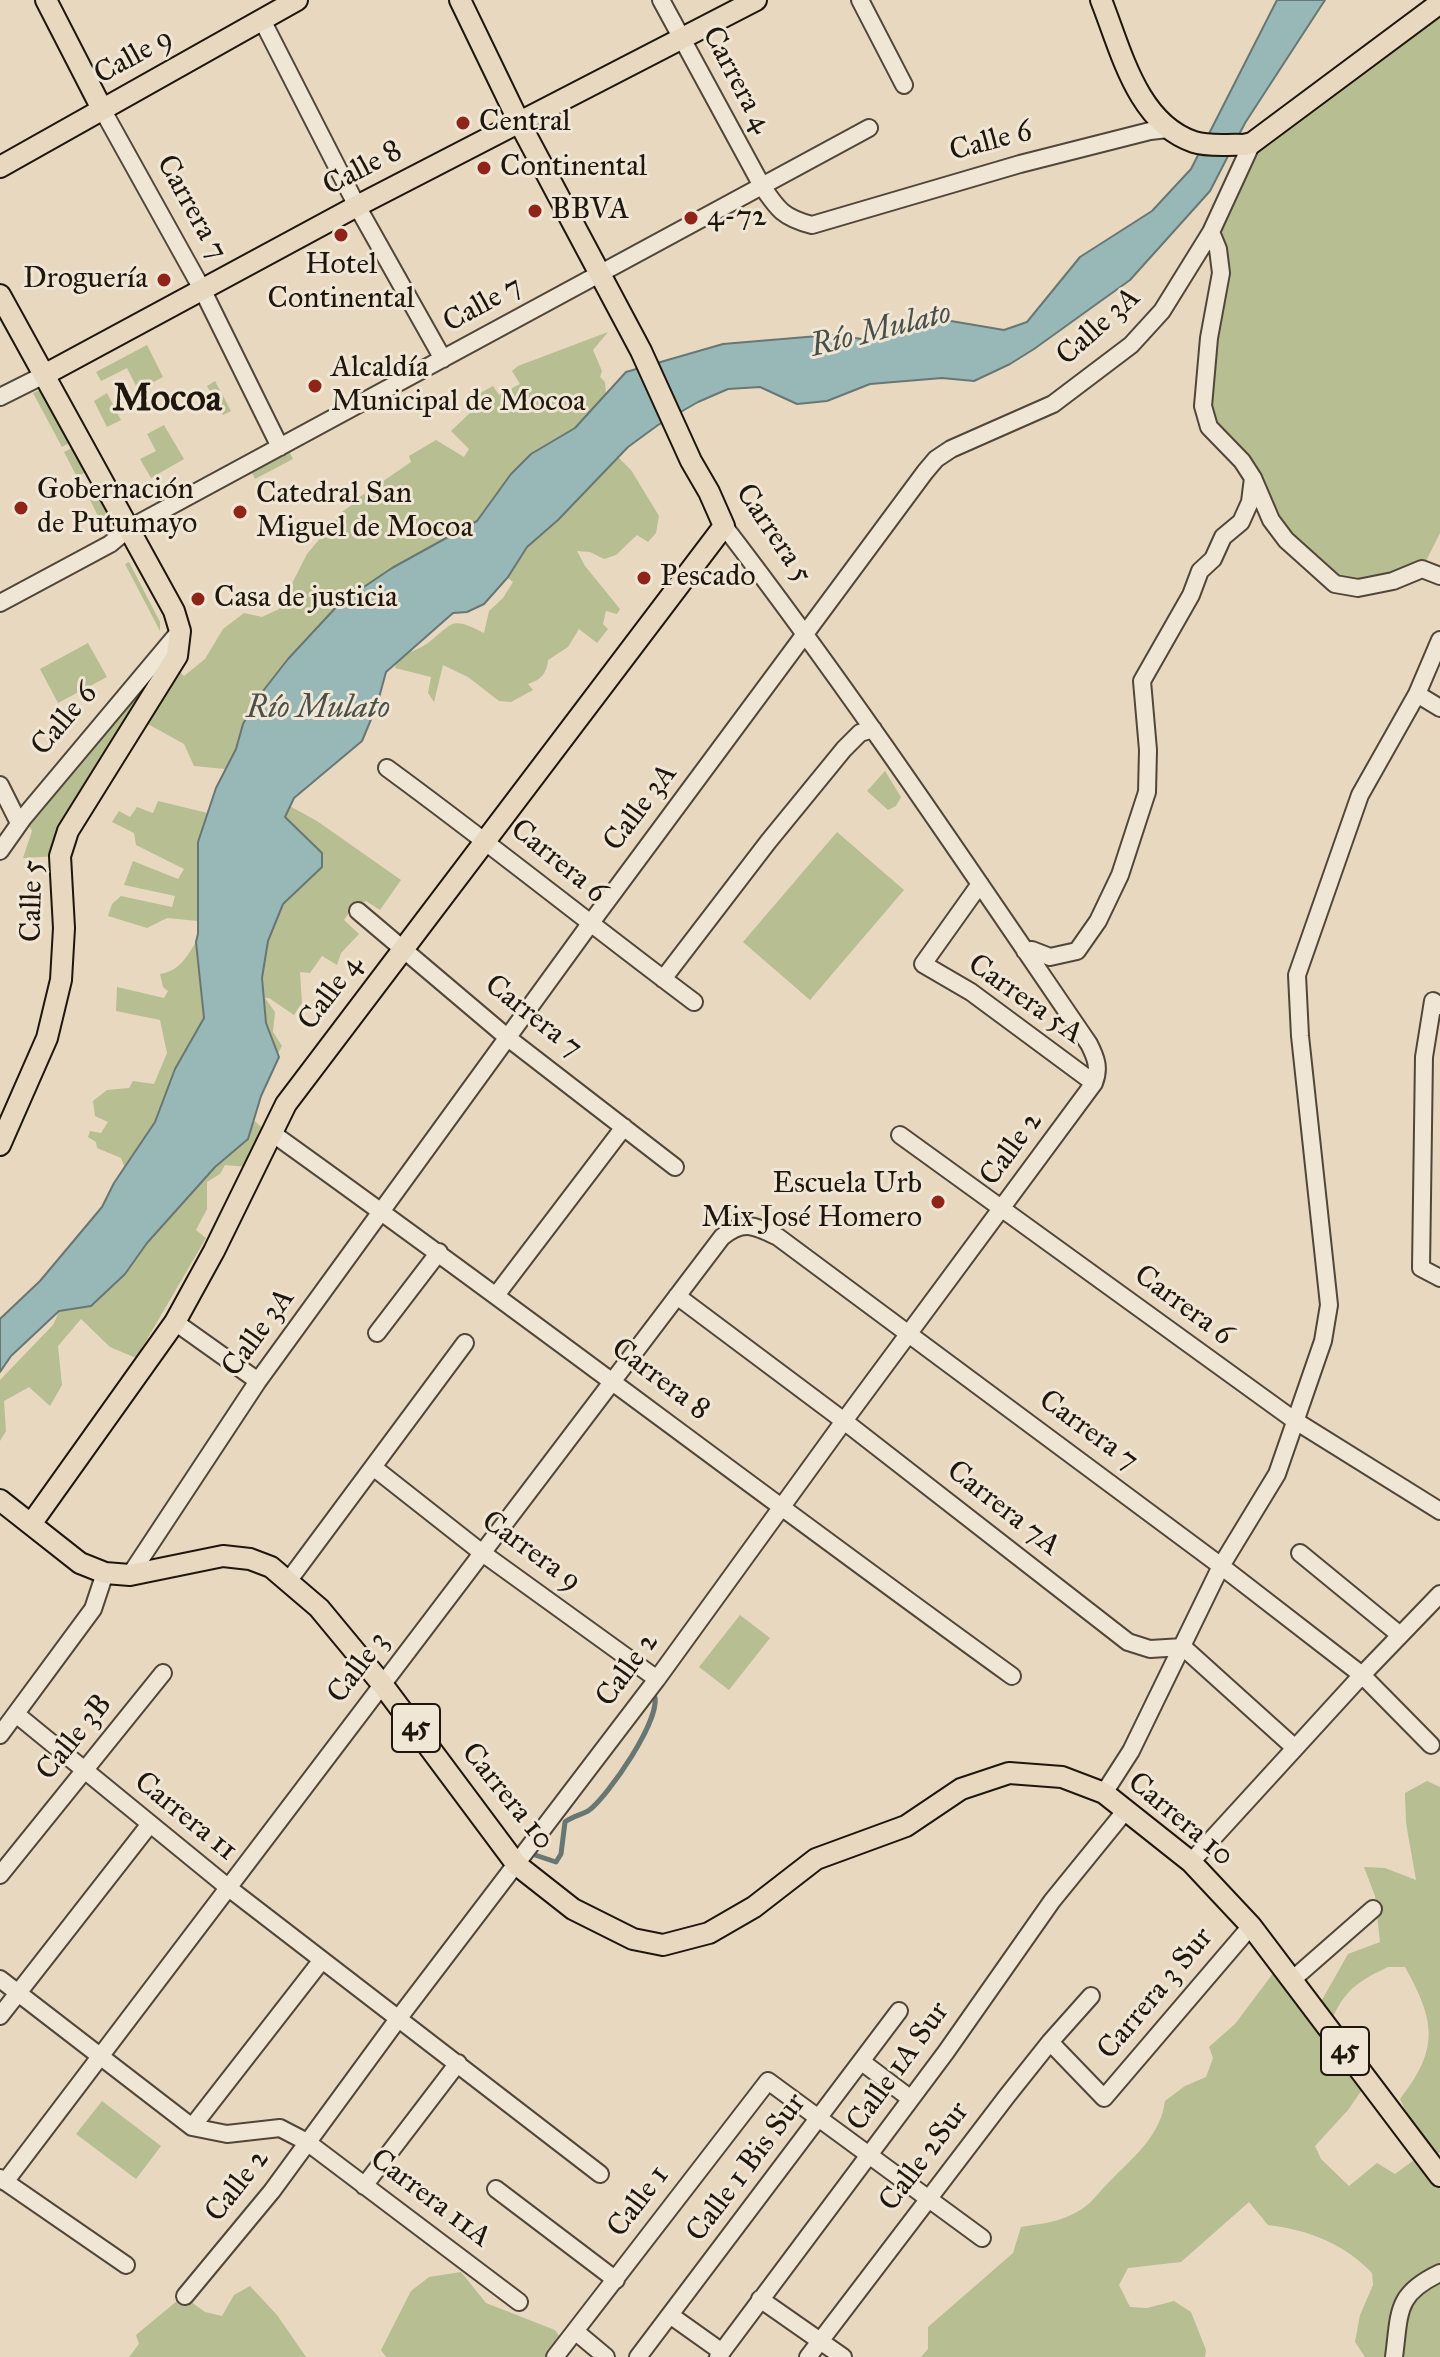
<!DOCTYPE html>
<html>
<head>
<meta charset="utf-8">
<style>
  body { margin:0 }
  canvas { display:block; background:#e7d8bf }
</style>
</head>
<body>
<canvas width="1440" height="2357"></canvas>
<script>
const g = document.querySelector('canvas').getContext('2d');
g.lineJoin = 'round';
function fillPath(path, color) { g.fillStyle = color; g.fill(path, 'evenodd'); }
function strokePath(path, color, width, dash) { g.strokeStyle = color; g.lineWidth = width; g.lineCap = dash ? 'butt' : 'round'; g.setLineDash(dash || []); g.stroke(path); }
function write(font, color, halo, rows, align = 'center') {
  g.font = font + ' "IM FELL Great Primer",serif'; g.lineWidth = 6; g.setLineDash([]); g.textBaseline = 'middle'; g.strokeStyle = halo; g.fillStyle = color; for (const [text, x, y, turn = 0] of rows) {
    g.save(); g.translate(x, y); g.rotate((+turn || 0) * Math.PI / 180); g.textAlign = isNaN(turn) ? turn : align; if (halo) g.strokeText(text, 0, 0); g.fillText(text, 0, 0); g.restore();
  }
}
fillPath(new Path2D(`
  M1440 3V533L1422 569 1358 588 1306 560 1203 406 1221 273 1211 232 1252 143Z
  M608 332 593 350 602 371 600 377 605 382 606 394 575 428 530 454 511 474 477 521 392 568 340 603 288 659 243 724 236 749 225 769 194 766 184 744 146 723 177 669 184 676 205 659 223 629 244 613 262 617 279 609 307 554 343 511 352 505 351 503 411 462 409 456 436 440 464 457 469 449 451 431 472 411 477 395 493 386 499 395 520 384 512 371 518 366Z
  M147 345 163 377 138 390 127 368 101 381 96 372Z
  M215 381 231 411 223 415 207 386Z
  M42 389 71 442 62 447 33 393Z
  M107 393 121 420 107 427 94 401Z
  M164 425 184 459 151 478 140 459 156 451 147 434Z
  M607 446 631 470 659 516 656 533 648 542 637 535 616 555 604 559 590 552 577 551 585 566 620 609 617 614 606 611 603 624 608 629 597 643 579 629 568 647 548 660C547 673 541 680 528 684L533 690 511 702 499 701 468 677 443 665 434 702 428 693 431 677 395 668 398 657C408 653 419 649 428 643 454 622 451 616 484 633L489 611 503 598 513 582 498 570Z
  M74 447 87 471 77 477 64 452Z
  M289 451 293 459 255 479 251 471Z
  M98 494 108 514 104 528 89 498Z
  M129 562 160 622V631L125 564Z
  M180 631 60 856 23 858 32 831 24 817Z
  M88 643 107 677 58 703 40 669Z
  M885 771 901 797 896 806 888 810 867 791Z
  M158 801 228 818 208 922 167 918 147 928 108 916 112 904 121 896 172 907 175 896 124 885 133 861 178 879 184 869 136 845 134 833 112 822 119 811 130 817 137 807 153 813Z
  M286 804 317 821 401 880 380 910 366 901 352 908 344 920 359 934 341 953 337 965 322 956 310 973 300 972 302 1003 294 1015 269 998H265L275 1012 273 1032 282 1046 244 1112 265 1130 248 1167 225 1165 220 1174 207 1182V1209L196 1230 206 1238 136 1358 110 1347 81 1319 58 1346 62 1385 50 1406 29 1387 4 1401 6 1431 0 1441V1380L53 1325 80 1265 178 1162Z
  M837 832 904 890 810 1000 743 942Z
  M196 942 210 949 222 1073 126 1171 121 1158 97 1148 96 1142 88 1137 90 1131 101 1133 108 1122 95 1116 93 1101 107 1090 129 1088 133 1081 154 1084 167 1053 160 1020 116 1011 117 987 164 998 168 991 163 987 160 974C179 971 186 958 196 942Z
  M740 1615 770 1638 729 1690 699 1667Z
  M1427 1781 1440 1787V2152L1423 2167 1440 2188V2357H1365L1355 2342 1360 2315 1373 2285 1372 2273C1343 2243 1309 2230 1268 2225L1249 2202 1181 2262 1128 2268 1119 2285 1130 2307 1147 2308 1174 2301 1191 2312 1206 2350 1205 2357H921L928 2349V2327L1013 2253 1021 2227C1042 2224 1064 2221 1082 2209 1094 2201 1102 2188 1113 2178 1135 2156 1161 2134 1165 2101L1185 2086 1206 2077 1213 2058 1209 2047 1235 2024 1274 1972 1293 1988 1310 2021 1348 1954 1380 1942 1375 1896 1364 1867 1385 1868 1416 1880 1406 1823 1405 1793ZM1388 1967H1405C1435 2021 1440 2048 1400 2099L1410 2120 1426 2138 1414 2160 1395 2174 1377 2163 1349 2186 1321 2159 1315 2146 1348 2110 1364 2087 1326 2037C1338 1997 1351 1984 1388 1967Z
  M102 2101 161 2146 136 2179 76 2134Z
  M461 2272 486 2303 555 2330 563 2341 550 2357H386L381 2350 411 2291 429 2277Z
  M250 2286 277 2315 306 2357H129L139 2344 136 2335 183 2296 205 2312 222 2316 234 2295Z`), '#b7be91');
const water = new Path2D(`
  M1277 0H1325L1245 123 1210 191 1130 280 1034 349 1010 364 974 381 942 378 870 384 827 401 797 404 760 387 728 389 698 402 658 425 628 447 558 520 527 547 508 577 484 604 467 612 453 613 386 672 377 705 362 741 294 798 285 817 322 853V867L283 904 268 941 262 978 266 1023 279 1057 261 1096 248 1139 215 1167 147 1243 125 1274 91 1306 59 1311 11 1356 0 1372V1319L40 1281 102 1207 114 1183 155 1122 175 1069 204 1018 196 942 198 934V842L216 788 236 749 243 724 256 700 288 659 340 603 392 568 477 521 511 474 531 454 575 428 626 372 723 344 830 335 879 341 945 320 1004 330 1027 322 1080 257 1152 211 1191 169Z`);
fillPath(water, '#98b8b8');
strokePath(water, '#687774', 2);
strokePath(new Path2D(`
  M535 1855 556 1862 561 1854 565 1822C573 1816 581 1815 588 1811 607 1798 664 1716 654 1694`), '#687774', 5);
const minor = new Path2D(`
  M661 0 762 186C778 210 784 218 812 225L1020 164 1150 131 1168 129
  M860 0 904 85
  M262 20 357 206 443 359
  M102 109 202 289 280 447
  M1211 232 1218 249 1221 273 1209 338 1203 406 1209 427 1242 461 1253 478 1271 520 1286 540 1335 584 1358 588 1393 581 1422 569 1440 576
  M0 397 44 375
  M0 603 110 544 128 529 869 128
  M1417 694 1440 708
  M387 768C491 844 591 925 694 1002
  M0 785 19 823
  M0 851 24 817 180 631
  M980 884 923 964 971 992 1094 1083
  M358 911 508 1038 675 1167
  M1025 951 1032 950 1050 957 1077 951 1098 921 1120 875 1147 792 1148 750 1142 681 1191 595 1200 571 1213 559 1223 537 1241 522 1250 502 1253 478
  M663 979 768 842 844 749 860 733 873 729
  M1440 1006 1433 1001 1424 1057 1421 1268 1440 1278
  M272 1133C521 1311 764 1497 1012 1676
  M900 1135 1294 1420 1440 1511
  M497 1294 624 1127
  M677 1296 844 1421 1128 1642 1150 1649 1183 1647 1295 1748
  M175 1322 258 1381
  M377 1333 439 1252
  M373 1467 481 1552 657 1679
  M1300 1553 1400 1635
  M130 1575 258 1381 590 924 925 472 936 459 951 449 1053 404 1131 345 1162 311 1211 232 1252 143
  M289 1580 465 1343
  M16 1714 230 1889 600 2174
  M0 1735 93 1609 105 1573
  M1104 1793 1131 1751 1221 1566 1277 1474 1323 1341 1329 1305 1300 1036 1297 975 1360 795 1417 694 1440 640
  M1191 1862 1362 1675 1440 1594
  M0 1875 163 1673
  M0 1979 192 2127 227 2134 280 2128 307 2142 519 2302
  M1292 1980 1373 1909
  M0 2016 150 1824
  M1050 2042 1104 2098 1251 1926
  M862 2062 911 2099
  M192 2127 322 1960
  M0 2178 126 2265
  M5 2182 722 1237C744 1219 755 1226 778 1237L1221 1566 1362 1675 1431 1745
  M364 2186 458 2063
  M496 2189 616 2280
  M185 2296 272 2191 398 2019 657 1679 844 1421 1094 1083C1100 1068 1096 1058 1089 1044 970 870 853 694 724 526
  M760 2299 843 2357
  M670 2315 722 2352
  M575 2331 606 2357
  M555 2357 768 2081 982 2238
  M638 2357 899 2011
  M718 2357 946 2052 1052 1901 1126 1810
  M808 2357 1007 2096 1050 2042 1091 1996
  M1394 2357C1400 2312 1395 2294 1440 2273`);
const major = new Path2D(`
  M46 0 102 109
  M1101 0C1121 50 1137 123 1194 142 1209 147 1229 144 1244 145L1252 143 1440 3
  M0 167 297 0
  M0 295 174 611 180 631 177 656 68 831 60 856 64 928 61 980 47 1038 0 1145
  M44 375 357 206 756 0
  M0 1500 80 1563 105 1573 130 1575 223 1556 250 1559 271 1567 319 1608 382 1684 517 1865 573 1909 633 1939 663 1945 709 1933 754 1907 816 1859 906 1826 961 1789 1009 1773 1062 1777 1104 1793 1191 1862 1251 1926 1440 2176
  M31 1524 175 1322 214 1251 286 1104 724 526 709 492 691 461 641 351 519 122 460 0`);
strokePath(minor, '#51463a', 20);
strokePath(major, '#1f160d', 24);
strokePath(minor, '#efe6d5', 16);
strokePath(major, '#e7d8bf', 20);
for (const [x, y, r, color] of [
  [463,123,8,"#8f2418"],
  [484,168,8,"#8f2418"],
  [535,211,8,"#8f2418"],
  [691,218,8,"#8f2418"],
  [341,235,8,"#8f2418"],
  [164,280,8,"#8f2418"],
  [315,386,8,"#8f2418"],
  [21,508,8,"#8f2418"],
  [240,512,8,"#8f2418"],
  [644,578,8,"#8f2418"],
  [198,599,8,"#8f2418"],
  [938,1202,8,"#8f2418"]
]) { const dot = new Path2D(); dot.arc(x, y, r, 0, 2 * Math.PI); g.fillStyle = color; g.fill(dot); strokePath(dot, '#efe6d5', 3); }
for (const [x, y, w] of [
  [416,1728,48],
  [1345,2051,48]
]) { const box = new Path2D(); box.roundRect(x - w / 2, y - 24, w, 48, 6); g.fillStyle = '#efe6d5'; g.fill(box); strokePath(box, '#1f160d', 2); }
write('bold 28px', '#1f160d', null, [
  ["45",416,1728],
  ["45",1345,2051]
]);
write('30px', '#1f160d', '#efe6d5', [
  ["Calle 9",134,57,-29],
  ["Carrera 4",736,80,62],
  ["Calle 6",991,142,-15],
  ["Calle 8",363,169,-28],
  ["Carrera 7",191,208,61],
  ["Calle 7",483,305,-29],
  ["Calle 3A",1099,327,-42],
  ["Carrera 5",773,534,56],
  ["Calle 6",65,720,-50],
  ["Calle 3A",641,808,-53],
  ["Carrera 6",558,862,39],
  ["Calle 5",33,901,-89],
  ["Calle 4",331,993,-53],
  ["Carrera 5A",1025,1000,35],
  ["Carrera 7",533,1017,38],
  ["Calle 2",1012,1149,-54],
  ["Carrera 6",1183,1306,36],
  ["Calle 3A",259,1333,-54],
  ["Carrera 8",660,1380,37],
  ["Carrera 7",1088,1431,36],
  ["Carrera 7A",1003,1509,38],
  ["Carrera 9",531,1552,36],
  ["Calle 3",359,1668,-53],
  ["Calle 2",628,1670,-54],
  ["Calle 3B",75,1738,-51],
  ["Carrera 10",507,1797,51],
  ["Carrera 11",185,1817,39],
  ["Carrera 10",1180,1820,40],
  ["Carrera 3 Sur",1156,1994,-50],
  ["Calle 1A Sur",899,2067,-54],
  ["Calle 2Sur",925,2157,-53],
  ["Calle 1 Bis Sur",747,2168,-53],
  ["Calle 2",238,2186,-52],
  ["Carrera 11A",430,2199,37],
  ["Calle 1",639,2202,-53]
]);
write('30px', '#1f160d', '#efe6d5', [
  ["Central",479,123],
  ["Continental",500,168],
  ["BBVA",551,211],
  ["4-72",707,218],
  ["Hotel",341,266,"center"],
  ["Continental",341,300,"center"],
  ["Droguería",148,280,"right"],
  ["Alcaldía",331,369],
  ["Municipal de Mocoa",331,403],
  ["Gobernación",37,491],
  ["de Putumayo",37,525],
  ["Catedral San",256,495],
  ["Miguel de Mocoa",256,529],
  ["Pescado",660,578],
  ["Casa de justicia",214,599],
  ["Escuela Urb",922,1185,"right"],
  ["Mix José Homero",922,1219,"right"]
], 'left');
write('italic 32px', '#494f49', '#efe6d5', [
  ["Río Mulato",881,331,-14],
  ["Río Mulato",318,709]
]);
write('bold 38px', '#1f160d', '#efe6d5', [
  ["Mocoa",167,401]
]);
</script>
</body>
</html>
